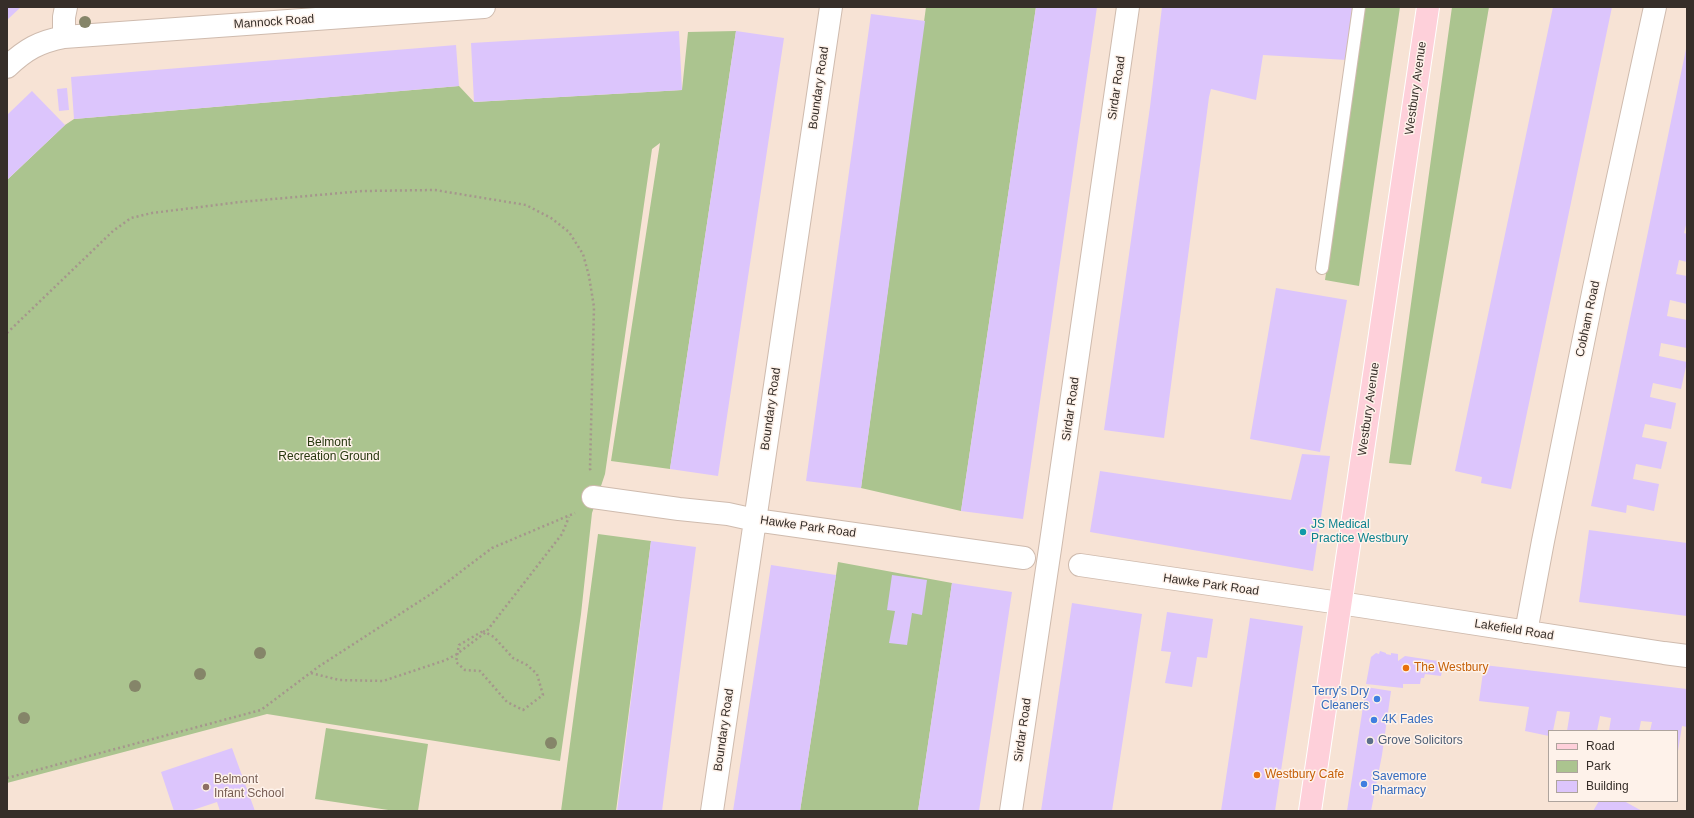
<!DOCTYPE html>
<html>
<head>
<meta charset="utf-8">
<style>
  body { margin:0 }
  #map { position:relative; width:1694px; height:818px; overflow:hidden; background:#f7e3d5; font-family:Arial,sans-serif }
  canvas { display:block }
  .frame { position:absolute; inset:0; border:8px solid #362e29; pointer-events:none }
  .legend { position:absolute; left:1548px; top:730px; width:130px; height:72px; box-sizing:border-box; background:#fef2ea; border:1px solid #aea49d; margin:0; padding:5px 7px; list-style:none; font-size:12px; color:#362e29 }
  .legend li { display:flex; align-items:center; gap:8px; height:20px }
  .legend b { width:20px; border:1px solid #aea49d }
</style>
</head>
<body>
<div id="map">
<canvas width="1694" height="818"></canvas>
<div class="frame"></div>
<ul class="legend">
<li><b style="height:5px;background:#fed0da"></b>Road</li>
<li><b style="height:11px;background:#abc48f"></b>Park</li>
<li><b style="height:11px;background:#dcc5fc"></b>Building</li>
</ul>
</div>
<script>
const g = document.querySelector('canvas').getContext('2d');
g.lineJoin = 'round';
function fillPath(path, color) { g.fillStyle = color; g.fill(path, 'evenodd'); }
function strokePath(path, color, width, dash) { g.strokeStyle = color; g.lineWidth = width; g.lineCap = dash ? 'butt' : 'round'; g.setLineDash(dash || []); g.stroke(path); }
function write(font, color, halo, rows, align = 'center') {
  g.font = font + ' Arial,sans-serif'; g.lineWidth = 3; g.setLineDash([]); g.textBaseline = 'middle'; g.strokeStyle = halo; g.fillStyle = color; for (const [text, x, y, turn = 0] of rows) {
    g.save(); g.translate(x, y); g.rotate((+turn || 0) * Math.PI / 180); g.textAlign = isNaN(turn) ? turn : align; if (halo) g.strokeText(text, 0, 0); g.fillText(text, 0, 0); g.restore();
  }
}
fillPath(new Path2D(`
  M926 7H1036L961 511 861 488Z
  M1365 7H1400L1359 286 1325 280Z
  M1452 7H1489L1411 465 1389 463Z
  M736 31 670 469 611 461 660 143 652 149 605 474 592 513 581 614 560 761 267 714 7 783V180L65 125 74 119 459 86 474 102 682 90 688 32Z
  M598 534 651 541 616 811H561Z
  M838 562 952 583 918 811H800Z
  M326 728 428 744 418 811H395L315 799Z`), '#abc48f');
fillPath(new Path2D(`
  M7 7H21L7 20Z
  M1036 7H1097L1023 519 961 511Z
  M1162 7H1352L1347 60 1263 55 1256 100 1211 89 1209 97 1164 438 1104 430 1150 107Z
  M1553 7H1612L1511 489 1481 483 1482 477 1455 471Z
  M871 14 925 21 861 488 806 481Z
  M679 31 682 90 474 102 471 43Z
  M736 31 784 38 718 476 670 469Z
  M456 45 459 86 74 119 71 77Z
  M1686 49 1687 221 1684 233 1687 234V262L1679 260 1676 274 1687 276V304L1670 300 1667 316 1687 320V348L1661 343 1659 356 1687 362 1681 389 1653 383 1650 397 1676 403 1671 429 1645 424 1642 437 1667 442 1661 469 1636 464 1633 479 1659 484 1654 511 1627 505 1626 513 1591 506Z
  M67 88 69 110 59 111 57 89Z
  M32 91 65 125 7 180V115Z
  M1276 288 1347 300 1320 452 1250 439Z
  M1302 454 1330 456 1313 571 1090 532 1100 471 1291 500Z
  M1589 530 1687 543V616L1579 602Z
  M651 541 696 547 675 709 662 811H617Z
  M771 565 836 575 816 707 800 811H733Z
  M892 575 927 580 922 615 912 613 907 645 889 643 895 611 887 610Z
  M952 583 1012 592 979 811H918Z
  M1072 603 1142 614 1112 811H1041Z
  M1167 612 1213 619 1207 658 1197 657 1192 687 1165 683 1171 652 1161 651Z
  M1250 618 1303 626 1282 764 1275 811H1221Z
  M1380 651 1386 653V654L1391 655V653L1398 654V661L1405 656 1444 662 1441 676 1425 674 1424 678H1421L1420 684H1403V688L1366 684 1371 657 1376 653 1379 654Z
  M1484 665 1687 689V727L1682 726 1678 751 1677 731H1650L1652 722 1641 721 1639 731H1609L1611 718 1600 716 1597 731H1567L1570 712 1557 711 1553 731H1549V736L1525 731 1529 707 1479 701Z
  M1366 687 1391 691 1382 755 1371 811H1347Z
  M232 748 255 811H220L217 802 190 811H174L161 772Z
  M1599 801H1624L1642 811H1593Z`), '#dcc5fc');
const service = new Path2D(`
  M1322 268 1359 7`);
const minor = new Path2D(`
  M64 37V17L66 7
  M7 67C26 49 39 42 64 37L484 7
  M593 497 679 509 728 514 755 520 1024 558
  M1080 565 1360 606 1664 653 1687 656
  M1526 632 1543 541 1594 288 1655 7
  M712 811 831 7
  M1011 811 1051 542 1128 7`);
const primary = new Path2D(`
  M1310 811 1428 7`);
strokePath(service, '#cfbbae', 14);
strokePath(minor, '#cfbbae', 24);
strokePath(primary, '#fff', 24);
strokePath(new Path2D(`
  M7 333 113 231 131 218 152 213 240 202 363 191 435 190 526 205 551 218 569 232 583 254 589 276 594 307 590 469 592 472
  M483 631 494 637 513 658 527 665 537 674 543 695 523 710 507 702 480 671 465 670 456 662 459 645Z
  M311 673 339 680 383 681 446 660 457 654 486 632 562 534 569 517
  M7 778 261 710 318 667 434 592 492 548 575 513`), '#a5968c', 2.5, [2, 3]);
strokePath(service, '#fff', 12);
strokePath(minor, '#fff', 22);
strokePath(primary, '#fed0da', 22);
g.fillStyle = '#858569';
for (const [x, y] of [
  [85,22],
  [260,653],
  [200,674],
  [135,686],
  [24,718],
  [551,743]
]) { g.beginPath(); g.arc(x, y, 6, 0, 2 * Math.PI); g.fill(); }
for (const [x, y, r, color] of [
  [1303,532,4,"#0f9aa8"],
  [1406,668,4,"#e8710a"],
  [1377,699,4,"#3f7fe0"],
  [1374,720,4,"#3f7fe0"],
  [1370,741,4,"#5c6f8a"],
  [1257,775,4,"#e8710a"],
  [1364,784,4,"#3f7fe0"],
  [206,787,4,"#8d6e63"]
]) { const dot = new Path2D(); dot.arc(x, y, r, 0, 2 * Math.PI); g.fillStyle = color; g.fill(dot); strokePath(dot, '#fef2ea', 1.5); }
write('12px', '#362e29', '#fef2ea', [
  ["Mannock Road",274,22,-4],
  ["Boundary Road",819,88,-82],
  ["Sirdar Road",1117,88,-82],
  ["Westbury Avenue",1416,88,-82],
  ["Cobham Road",1588,319,-78],
  ["Boundary Road",771,409,-82],
  ["Sirdar Road",1071,409,-82],
  ["Westbury Avenue",1369,409,-82],
  ["Hawke Park Road",808,527,8],
  ["Hawke Park Road",1211,585,8],
  ["Lakefield Road",1514,630,9],
  ["Boundary Road",724,730,-82],
  ["Sirdar Road",1023,730,-82]
]);
write('12px', '#283810', '#fef2ea', [
  ["Belmont",329,443],
  ["Recreation Ground",329,457]
]);
write('12px', '#0d838f', '#fef2ea', [
  ["JS Medical",1311,525],
  ["Practice Westbury",1311,539]
], 'left');
write('12px', '#c56008', '#fef2ea', [
  ["The Westbury",1414,668],
  ["Westbury Cafe",1265,775]
], 'left');
write('12px', '#366cbe', '#fef2ea', [
  ["Terry's Dry",1369,692,"right"],
  ["Cleaners",1369,706,"right"],
  ["4K Fades",1382,720],
  ["Savemore",1372,777],
  ["Pharmacy",1372,791]
], 'left');
write('12px', '#4e5e75', '#fef2ea', [
  ["Grove Solicitors",1378,741]
], 'left');
write('12px', '#785e54', '#fef2ea', [
  ["Belmont",214,780],
  ["Infant School",214,794]
], 'left');
</script>
</body>
</html>
